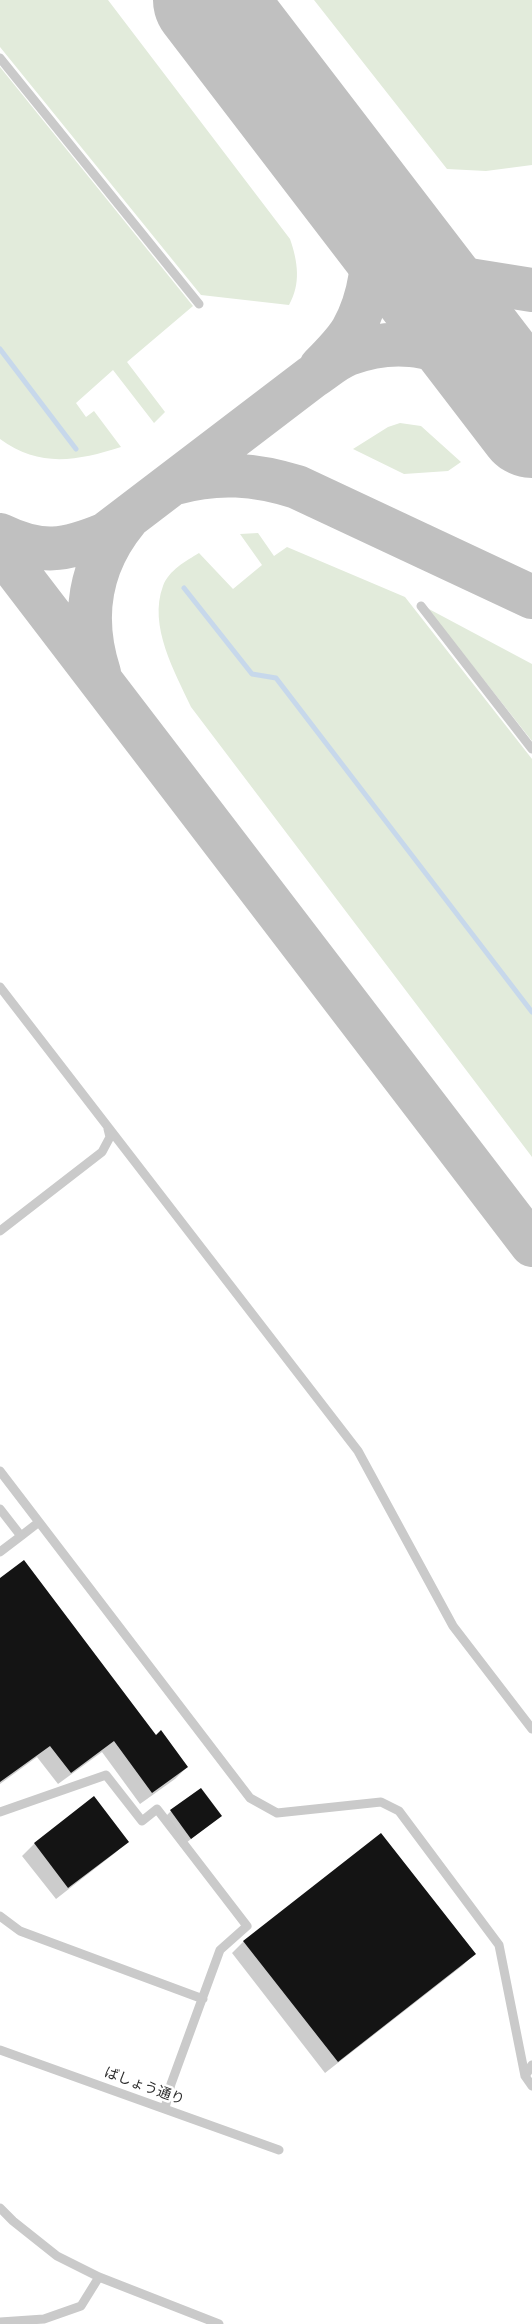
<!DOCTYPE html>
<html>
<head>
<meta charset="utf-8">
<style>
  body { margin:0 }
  canvas { display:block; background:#fff }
</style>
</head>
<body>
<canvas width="532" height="2324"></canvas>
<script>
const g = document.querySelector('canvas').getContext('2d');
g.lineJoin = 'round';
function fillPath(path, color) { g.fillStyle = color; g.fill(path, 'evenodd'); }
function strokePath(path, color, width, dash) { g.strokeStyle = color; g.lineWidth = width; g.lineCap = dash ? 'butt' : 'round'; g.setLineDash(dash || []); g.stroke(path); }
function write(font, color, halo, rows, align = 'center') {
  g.font = font + ' "Nunito Sans","Noto Sans JP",sans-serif'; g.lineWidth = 5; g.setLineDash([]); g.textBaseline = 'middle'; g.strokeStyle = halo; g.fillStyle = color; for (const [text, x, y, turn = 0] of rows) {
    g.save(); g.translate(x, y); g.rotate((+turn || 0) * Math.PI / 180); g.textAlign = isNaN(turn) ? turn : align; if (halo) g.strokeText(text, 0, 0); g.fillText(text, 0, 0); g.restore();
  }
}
fillPath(new Path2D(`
  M0 0H108L290 239C298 262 301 284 289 305L201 295 0 47Z
  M314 0H532V165L486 171 447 169Z
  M0 67 193 306 127 362 165 412 154 423 113 370 76 403 86 417 94 411 121 447C77 461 39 468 0 439Z
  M400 423 421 426 461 462 448 471 404 474 353 449 388 427Z
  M258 533 274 556 287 547 405 597 532 759V1157L191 707C175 672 148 626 163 586 169 570 186 561 199 553L233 589 262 565 240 534Z
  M427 608 532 664V741Z`), '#e2ebdb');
fillPath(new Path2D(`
  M0 1579 187 1767 175 1779 140 1804 102 1752 58 1784 37 1757 0 1784Z
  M94 1798 127 1841 115 1853 56 1899 22 1856 34 1844Z
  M171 1811 220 1816 181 1847 162 1820Z
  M244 1941 474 1954 462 1966 325 2073 232 1953Z`), '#0003');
strokePath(new Path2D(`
  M0 349 76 449
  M184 588 252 674 276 678 532 1012`), '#c7d8eb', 5);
strokePath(new Path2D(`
  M409 262 469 280 532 290
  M321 367C332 356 344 344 352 331 372 297 374 256 375 217
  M175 483C218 471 255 474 297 487L532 597
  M0 535C41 555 65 551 106 534L312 377C323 370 335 359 348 354 401 334 436 349 487 364
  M0 549 532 1245
  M99 673C81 617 89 565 127 519`), '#c0c0c0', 44);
strokePath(new Path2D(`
  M208 0 532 423`), '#c0c0c0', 110);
fillPath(new Path2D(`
  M24 1560 156 1735 161 1730 188 1767 152 1793 114 1741 71 1773 50 1746 0 1782V1578Z
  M201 1788 222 1816 191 1839 170 1810Z
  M94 1796 129 1842 68 1888 34 1843Z
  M381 1833 476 1954 338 2062 243 1941Z`), '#141414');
strokePath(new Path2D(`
  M0 58 199 304
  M421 606 532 749
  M0 987 358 1451 453 1626 532 1729
  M0 1231 102 1152 110 1137 108 1129
  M0 1471 250 1798 277 1813 381 1802 399 1811 499 1945 525 2076 532 2086
  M0 1509 21 1536 39 1522
  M0 1552 21 1536
  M0 1812 106 1775 142 1821 157 1809 247 1926 220 1950 171 2084 165 2108
  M0 1916 20 1931 203 1999
  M0 2050 279 2150
  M525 2076 532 2065
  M0 2208 13 2221 57 2256 99 2277 219 2324
  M0 2322 44 2319 81 2306 99 2277`), '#cacaca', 9);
write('14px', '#2d2d2d', '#fff', [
  ["ばしょう通り",144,2087,20]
]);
</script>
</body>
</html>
